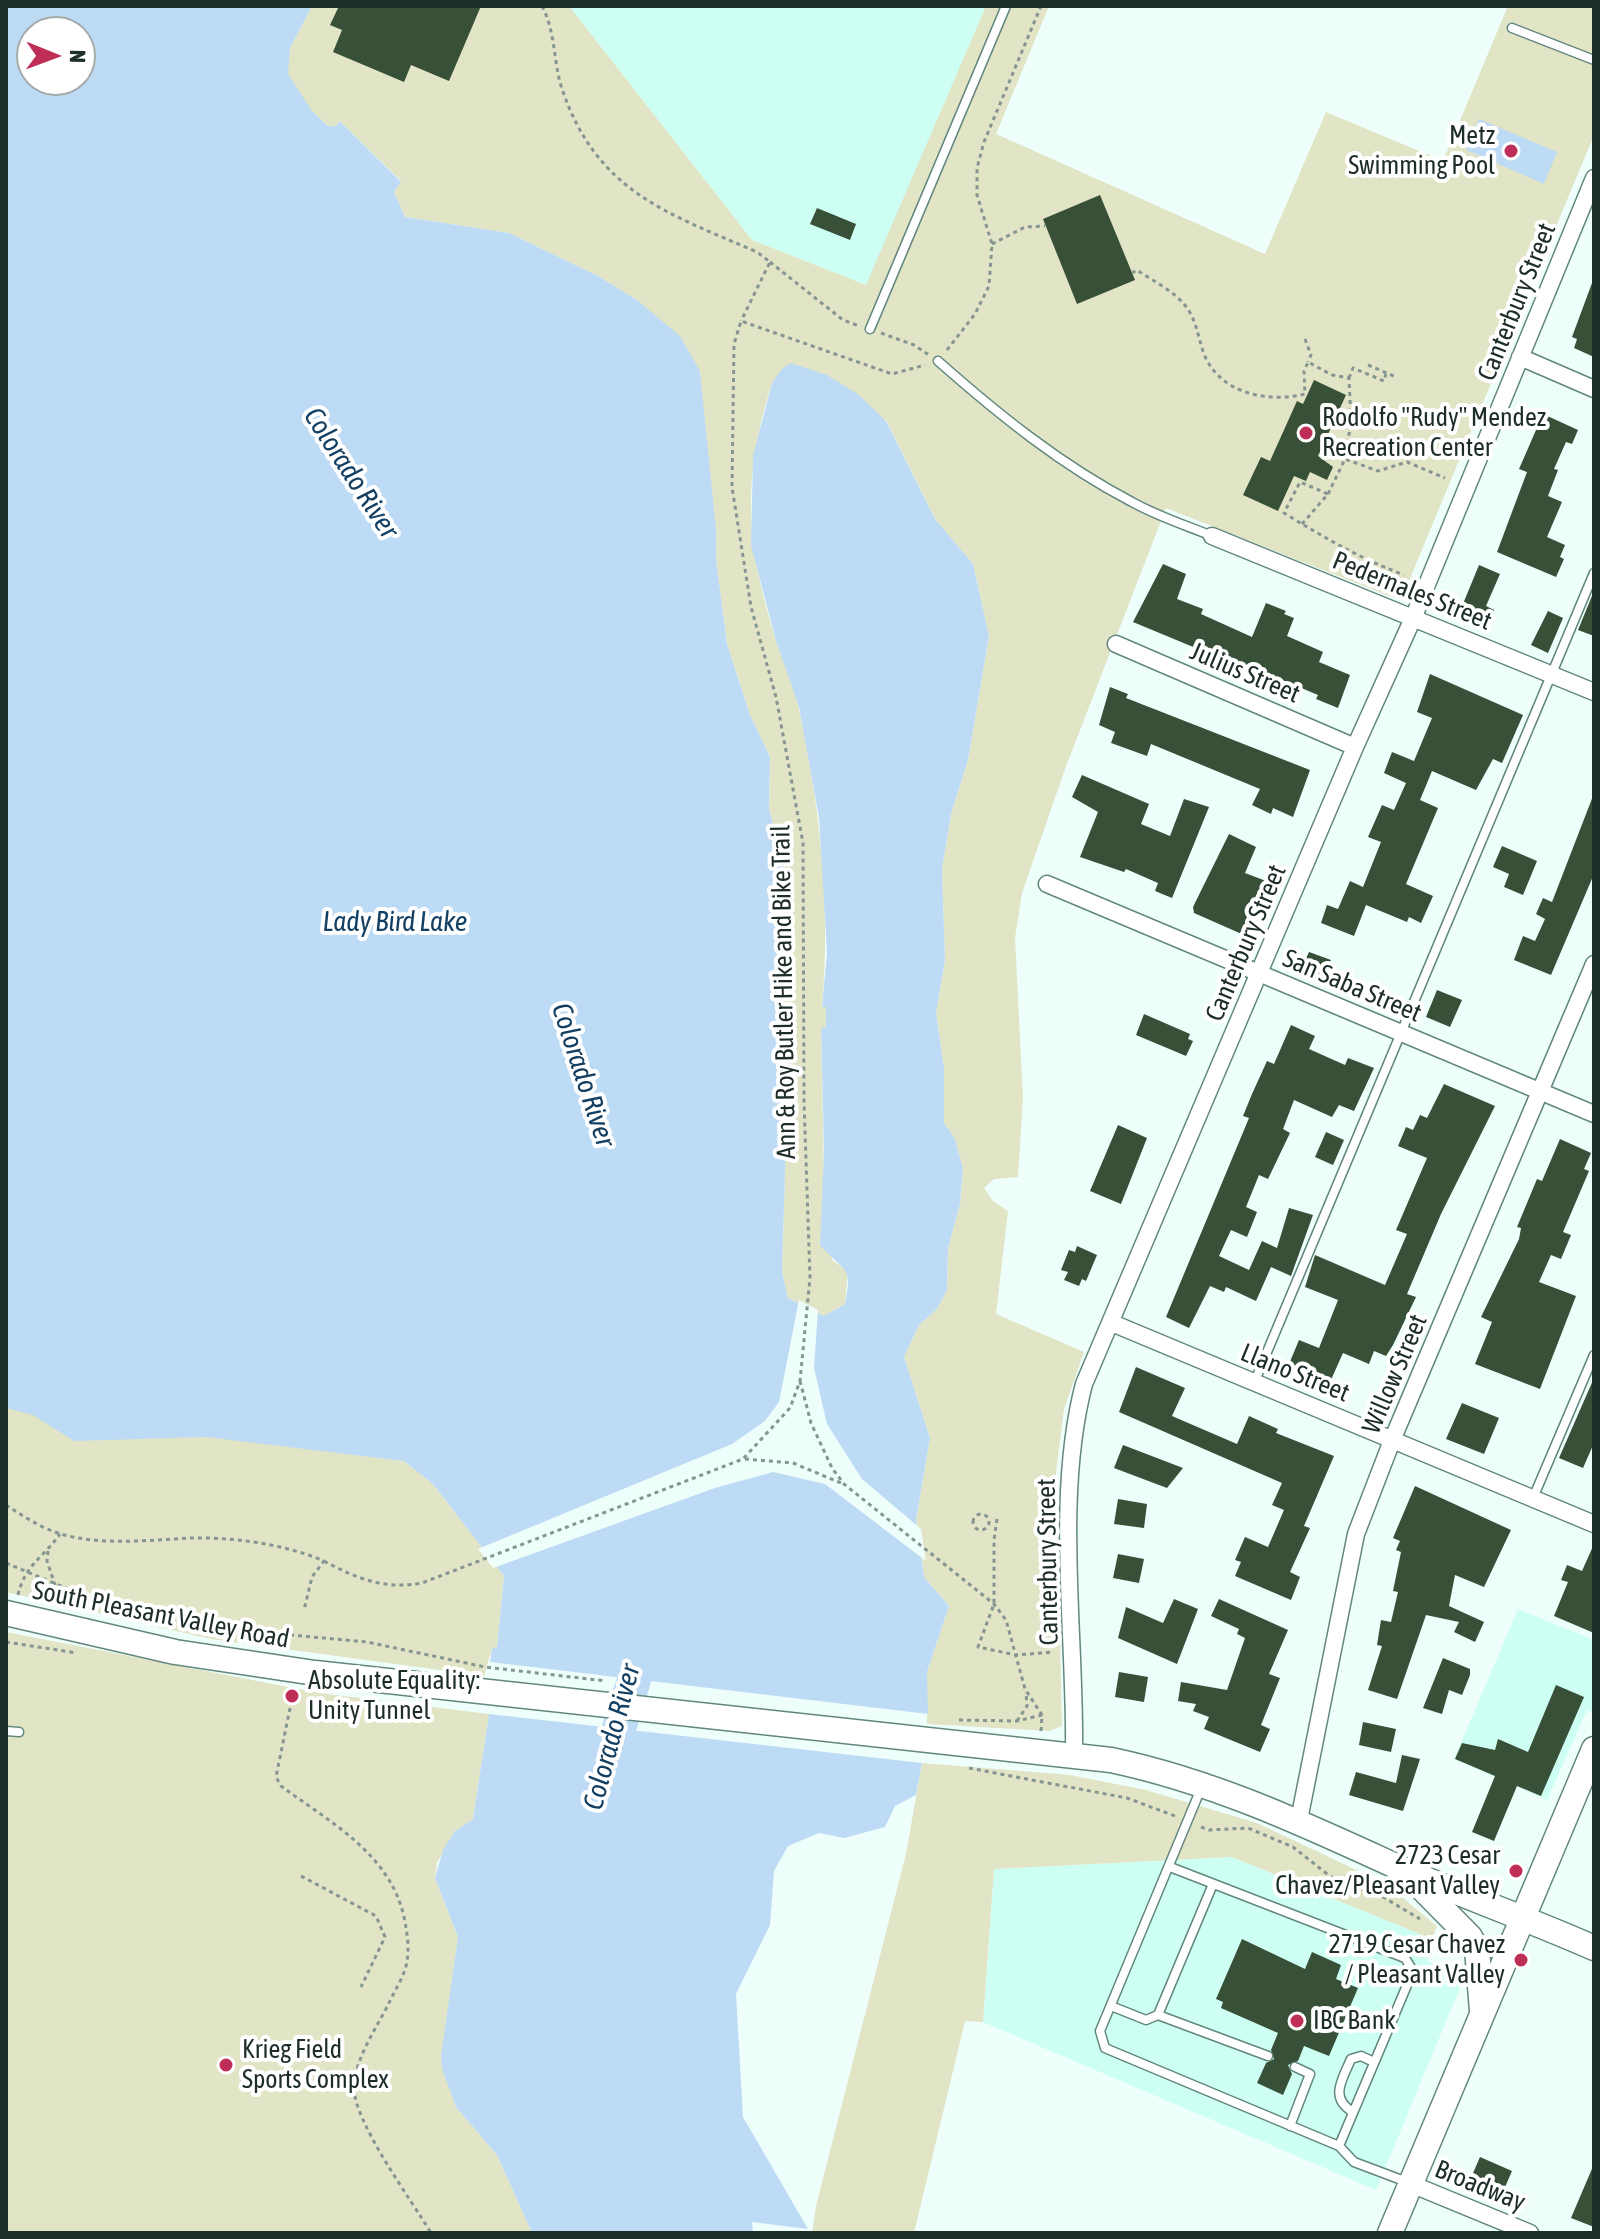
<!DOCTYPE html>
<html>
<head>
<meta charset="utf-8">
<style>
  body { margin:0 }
  #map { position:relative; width:1600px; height:2239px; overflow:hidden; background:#eefefa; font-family:"Asap Condensed",sans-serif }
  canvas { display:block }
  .frame { position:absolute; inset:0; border:8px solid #1d2d29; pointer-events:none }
  .north { position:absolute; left:16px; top:16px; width:80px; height:80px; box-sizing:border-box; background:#fff; border:2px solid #a5aba9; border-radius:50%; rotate:91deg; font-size:22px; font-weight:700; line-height:32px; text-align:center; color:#1d2d29 }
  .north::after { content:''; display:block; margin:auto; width:28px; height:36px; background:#be2e56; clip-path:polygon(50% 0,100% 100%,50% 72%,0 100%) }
</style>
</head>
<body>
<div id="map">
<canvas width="1600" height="2239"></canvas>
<div class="frame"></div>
<div class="north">N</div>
</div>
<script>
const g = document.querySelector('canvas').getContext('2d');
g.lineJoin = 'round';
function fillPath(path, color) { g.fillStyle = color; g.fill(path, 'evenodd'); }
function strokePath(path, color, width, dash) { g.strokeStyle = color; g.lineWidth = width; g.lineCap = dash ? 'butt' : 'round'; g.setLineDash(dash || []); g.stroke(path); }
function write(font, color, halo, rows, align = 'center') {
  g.font = font + ' "Asap Condensed",sans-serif'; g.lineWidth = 8; g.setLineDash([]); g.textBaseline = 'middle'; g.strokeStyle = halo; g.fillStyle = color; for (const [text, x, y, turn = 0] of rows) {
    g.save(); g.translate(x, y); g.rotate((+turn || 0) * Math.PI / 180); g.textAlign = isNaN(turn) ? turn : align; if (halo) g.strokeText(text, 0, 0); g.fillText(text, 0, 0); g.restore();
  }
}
fillPath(new Path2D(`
  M569 6H1018L907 301 752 240Z
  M1518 1609 1594 1640V1713L1587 1710 1547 1800 1454 1759Z
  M1232 1857 1432 1939 1427 1960 1462 1983 1376 2190 983 2022 994 1869Z`), '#cdfff3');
fillPath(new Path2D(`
  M312 6H569L752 240 866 285 986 6H1049L996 134 1265 254 1326 112 1443 161 1508 6H1594V135L1404 593 1400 598 1389 596 1166 508 1065 769 1022 893 1015 938 1023 1098 1018 1177 994 1179 984 1188 993 1201 1008 1211 996 1314 1084 1352 1064 1409 1056 1472 1062 1726 1050 1731 927 1724V1672L949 1606 924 1577 916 1520 930 1438 904 1357 919 1325 937 1309 947 1290 948 1248 960 1204 963 1169 955 1139 944 1123V1068L936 1013 945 961 942 869 951 814 968 760 989 636 973 564 935 519 886 420 772 383C741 482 746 543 776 640 783 663 794 686 799 709 820 807 831 907 822 1006L826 1007V1028L821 1029 824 1177 832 1260 848 1271 845 1304 824 1316 788 1298 782 1272 787 1106 783 1047 786 874 769 809 770 757 750 715 727 644 716 559 700 371 637 300 598 276 509 233 405 217 394 192 401 181 340 121 336 126H328L312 111 287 74 290 48Z
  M6 1392 152 1427 404 1461 433 1484 504 1576 497 1648H492L484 1676 211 1639 6 1592Z
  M6 1632 319 1693 489 1714 473 1819 455 1831 437 1863 435 1878 458 1937 443 2045 456 2107 497 2155 532 2233H6Z
  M922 1763 1070 1775 1146 1790 1257 1823 1386 1884 1437 1926 1432 1939 1232 1857 994 1869 983 2022 965 2021 914 2233H812L816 2206 906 1854Z`), '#e1e4c5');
fillPath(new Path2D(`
  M6 6H312L290 48 288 74 312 111 328 126H336L340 121 401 182 394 192 405 217 509 233 598 276 637 300 680 336 700 371 716 529V559L727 644 750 715 770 757 769 809 786 874 783 1047 787 1106 782 1272 788 1298 824 1316 845 1304C854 1264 843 1272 820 1245L824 1151 821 1028 826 1027V1007H822L827 953 819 818 799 707 776 641 751 545 753 456 772 383 782 369 791 363 827 375 859 395 886 421 935 519 973 564 989 636 968 760 951 814 942 869 945 961 936 1013 944 1068V1123L955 1139 963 1169 960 1204 948 1248 947 1290 937 1309 919 1325 904 1357 930 1438 916 1520 924 1577 949 1606 927 1672 928 1714 490 1662 492 1648 497 1647 504 1576 433 1484 404 1461 206 1437 74 1441 33 1415 6 1408ZM32 32H80V80H32Z
  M1479 119 1557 152 1544 184 1466 150Z
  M489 1714 922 1763 916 1795 895 1806 885 1827 844 1838 819 1833 788 1846 774 1871 770 1925 736 1994 743 2117 808 2229 752 2222 753 2233H532L497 2155 456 2107 442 2069 441 2055 458 1937 435 1878 443 1850 455 1831 473 1819Z`), '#bedbf5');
fillPath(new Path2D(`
  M799 1300 818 1310 814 1368 827 1424 862 1479 921 1529 926 1561 825 1484 773 1472 715 1488 493 1568 478 1549 732 1444 765 1421 779 1402Z`), '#eefefa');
strokePath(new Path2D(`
  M605 1773 634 1680 636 1635`), '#bedbf5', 34);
fillPath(new Path2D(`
  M339 6H481L449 81 411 65 404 82 333 52 342 30 330 25Z
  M1100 195 1135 280 1077 304 1043 219Z
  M817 208 856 224 850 240 810 224Z
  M1592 283H1594V357L1574 348 1577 339 1572 337Z
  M1314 380 1346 395 1318 456 1333 467 1327 480 1310 472 1306 481 1294 476 1278 511 1243 495 1261 457 1270 461 1297 401 1303 404Z
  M1543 414 1578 430 1572 444 1566 442 1554 469 1558 470 1548 496 1562 502 1547 537 1565 545 1560 557 1564 559 1556 577 1497 552 1527 472 1519 469Z
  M1163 564 1186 574 1177 599 1203 609 1201 614 1252 637 1266 603 1286 611 1284 614 1294 618 1287 636 1323 652 1319 662 1350 675 1338 708 1316 699 1318 695 1268 674 1267 677 1226 661 1225 664 1208 658 1210 654 1133 622Z
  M1479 565 1500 574 1486 606 1494 610 1487 627 1458 616Z
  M1594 591V636L1578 630Z
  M1548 611 1563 618 1548 653 1531 645Z
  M1430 674 1523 715 1502 763 1493 759 1476 790 1432 771 1420 800 1438 808 1406 884 1433 896 1421 923 1409 917 1407 922 1366 905 1354 936 1321 923 1327 905 1338 909 1350 881 1363 887 1381 842 1368 837 1382 805 1394 810 1406 783 1384 773 1392 752 1414 761 1432 718 1417 712Z
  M1110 687 1128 694 1126 698 1310 770 1293 817 1273 808 1271 814 1252 805 1260 789 1151 744 1147 756 1111 743 1115 732 1099 725Z
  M1082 775 1149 804 1141 824 1170 836 1184 799 1209 807 1172 898 1155 891 1158 883 1126 869 1124 872 1080 857 1098 812 1072 797Z
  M1593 796 1594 874 1551 975 1514 960 1523 936 1535 941 1545 919 1536 914 1543 898 1552 902Z
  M1229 834 1256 847 1245 873 1266 881 1244 935 1194 913 1193 907Z
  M1502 846 1537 861 1523 895 1504 887 1509 874 1493 867Z
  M1309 952 1331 960 1323 978 1301 969Z
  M1437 990 1462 1000 1450 1027 1426 1017Z
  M1144 1014 1190 1034 1188 1039 1193 1041 1186 1056 1136 1035Z
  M1291 1025 1315 1036 1309 1049 1345 1065 1348 1058 1374 1068 1354 1111 1339 1105 1332 1117 1294 1100 1283 1129 1290 1133 1268 1179 1259 1175 1246 1207 1257 1212 1247 1237 1231 1230 1219 1256 1249 1270 1262 1241 1277 1248 1289 1208 1313 1215 1291 1276 1271 1267 1256 1301 1226 1287 1224 1292 1210 1286 1189 1328 1166 1317 1249 1118 1243 1116 1252 1094 1267 1061 1274 1064Z
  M1444 1084 1495 1106 1441 1214 1407 1294 1416 1297 1393 1345 1386 1356 1374 1351 1369 1364 1343 1353 1330 1382 1289 1364 1299 1340 1319 1348 1338 1300 1305 1287 1315 1255 1385 1285 1407 1234 1396 1230 1427 1158 1398 1146 1406 1127 1413 1130 1420 1115 1427 1118Z
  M1118 1125 1147 1138 1121 1204 1090 1191Z
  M1326 1132 1344 1140 1333 1165 1315 1157Z
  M1560 1139 1591 1153 1584 1169 1589 1171 1563 1232 1571 1235 1561 1259 1551 1255 1539 1282 1576 1296 1540 1389 1475 1364 1492 1322 1481 1317 1519 1239 1521 1228 1517 1227 1537 1179 1542 1181Z
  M1077 1246 1097 1255 1086 1281 1082 1279 1079 1286 1064 1280 1068 1272 1061 1270 1069 1250 1075 1252Z
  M1136 1367 1185 1388 1172 1416 1237 1444 1249 1416 1278 1429 1276 1433 1334 1456 1304 1526 1310 1528 1290 1572 1300 1577 1291 1600 1235 1576 1241 1562 1235 1560 1245 1537 1268 1547 1284 1510 1272 1505 1282 1483 1119 1412Z
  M1594 1378V1443L1583 1468 1559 1458Z
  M1462 1403 1499 1418 1484 1454 1446 1439Z
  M1123 1445 1183 1468 1167 1488 1114 1468Z
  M1415 1486 1511 1530 1484 1587 1455 1575 1449 1606 1484 1622 1475 1642 1454 1632 1459 1622 1426 1615 1397 1699 1368 1690 1382 1646 1377 1645 1381 1620 1391 1622 1398 1592 1393 1591 1401 1552 1396 1550 1400 1541 1393 1538Z
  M1118 1499 1147 1504 1144 1528 1114 1524Z
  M1594 1544V1633L1554 1616 1568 1582 1561 1580 1567 1565 1582 1571Z
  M1118 1554 1144 1559 1139 1583 1113 1578Z
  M1174 1599 1198 1609 1177 1664 1118 1638 1126 1607 1163 1623Z
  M1219 1599 1288 1630 1269 1674 1280 1678 1261 1725 1270 1729 1260 1752 1204 1729 1209 1717 1193 1711 1196 1704 1178 1701 1181 1682 1227 1690 1245 1638 1237 1634 1239 1629 1211 1616Z
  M1443 1658 1470 1669V1675L1462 1695 1449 1690 1442 1714 1423 1708Z
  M1119 1672 1148 1677 1144 1702 1115 1697Z
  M1556 1685 1584 1697 1541 1796 1517 1786 1494 1841 1472 1832 1495 1776 1455 1759 1462 1743 1495 1750 1498 1739 1528 1752Z
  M1363 1722 1396 1729 1391 1752 1359 1745Z
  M1402 1755 1420 1759 1403 1811 1349 1795 1356 1772 1396 1783Z
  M1242 1939 1305 1969 1312 1952 1341 1965 1336 1979 1358 1988 1329 2056 1304 2046 1298 2061 1288 2065 1292 2074 1283 2095 1257 2083 1266 2063 1274 2059 1271 2050 1278 2033 1221 2008 1223 2002 1216 1999Z
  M1480 2157 1512 2171 1502 2194 1470 2180Z
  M1594 2164V2227L1571 2218Z`), '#384f38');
const service = new Path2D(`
  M1512 28 1594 60
  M870 329 1006 6
  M938 361C998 414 1061 465 1132 502 1157 516 1185 525 1212 536
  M1254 1383 1594 573
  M1533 1498 1594 1355
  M6 1731 19 1732
  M1202 1786 1100 2031 1105 2048 1112 2051 1339 2146 1354 2162 1407 2182
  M1170 1867 1405 1958 1413 1971 1339 2146
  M1111 2006 1146 2020 1158 2015 1213 1884
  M1158 2015 1268 2056
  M1353 2112C1329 2098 1342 2080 1351 2059L1361 2056 1374 2062
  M1290 2126 1310 2074 1295 2067`);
const minor = new Path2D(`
  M1520 357 1594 389
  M1212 536 1594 692
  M1116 644 1355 747
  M1047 884 1594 1114
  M1112 1323 1594 1524
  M1074 1754C1076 1636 1054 1498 1084 1384L1355 747 1414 616 1594 178
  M1299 1820 1356 1534 1393 1438 1594 964
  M1411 2184 1530 2233`);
const secondary = new Path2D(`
  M6 1613 175 1652 315 1673 1111 1760C1215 1782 1306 1825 1402 1869 1465 1897 1531 1920 1594 1948
  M1412 1878 1470 1937 1477 1949 1482 2011
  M1390 2233 1594 1749`);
strokePath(service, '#62877e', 11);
strokePath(minor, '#62877e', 19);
strokePath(secondary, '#62877e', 27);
strokePath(new Path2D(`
  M542 6C556 33 553 61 562 89 597 192 667 213 757 252L770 262 741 321
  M992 244 1025 227 1045 226
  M770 262 843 320 859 326
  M1132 273 1137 270C1153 281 1176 292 1187 308 1197 322 1198 338 1204 354 1220 394 1268 403 1305 394L1304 371 1308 362 1332 375 1349 378 1351 422 1345 459
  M881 333 914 345 929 355
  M1305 339 1311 355 1308 362
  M947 350 975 314 989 286 992 244 977 195V168L984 142 1041 6
  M1368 365 1396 377
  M1349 378 1353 368 1384 381 1386 373
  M1328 494 1345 459 1378 471 1407 462 1445 478
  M1302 524 1328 494 1300 482 1284 513C1325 538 1359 558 1404 575
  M800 1381 811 1423 832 1468 844 1484 994 1604 1006 1620 1025 1689 1042 1715
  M745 1459 793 1463 841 1483
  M6 1505C23 1516 41 1528 61 1534 103 1546 148 1540 191 1538 234 1537 284 1544 324 1561L312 1577 304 1610
  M973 1522a8 8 0 1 1 16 0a8 8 0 1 1-16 0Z
  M997 1519 994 1540V1604L978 1647 1016 1655 1054 1652
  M48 1551 47 1561 55 1585
  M324 1561C355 1578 385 1590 422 1583L743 1459 790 1408 800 1381 810 1278 804 1101 803 843 776 697 751 607 732 487 734 344 741 321 892 374 925 365
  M6 1563 111 1607 159 1623 367 1642 485 1667 606 1681
  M18 1595C25 1565 42 1559 60 1534
  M6 1642 77 1653
  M290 1708 276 1777 281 1786C331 1823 393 1855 405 1922 408 1938 410 1953 405 1970 401 1981 394 1992 389 2003 377 2027 354 2060 354 2088 354 2122 412 2201 431 2233
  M959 1720 1017 1721 1042 1715
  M1017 1721 1027 1706 1026 1692
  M1041 1731 1042 1715
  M969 1768 1127 1798 1175 1816
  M1201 1827 1209 1830 1248 1828 1293 1847 1331 1877 1383 1897 1420 1919
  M301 1876 376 1916 385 1937 361 1987`), '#859591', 3, [4, 4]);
strokePath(service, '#fff', 8);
strokePath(minor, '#fff', 16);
strokePath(secondary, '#fff', 24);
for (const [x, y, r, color] of [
  [1511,151,8,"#be2e56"],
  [1306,433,8,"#be2e56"],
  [292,1696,8,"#be2e56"],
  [1516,1871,8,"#be2e56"],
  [1521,1960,8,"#be2e56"],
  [1297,2021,8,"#be2e56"],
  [226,2065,8,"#be2e56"]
]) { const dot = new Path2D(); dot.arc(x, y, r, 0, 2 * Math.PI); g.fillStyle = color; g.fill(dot); strokePath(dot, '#fff', 3); }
write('26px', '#1d2d29', '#fff', [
  ["Metz",1495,136,"right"],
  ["Swimming Pool",1495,166,"right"],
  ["Rodolfo \"Rudy\" Mendez",1322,418],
  ["Recreation Center",1322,448],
  ["Absolute Equality:",308,1681],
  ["Unity Tunnel",308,1711],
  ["2723 Cesar",1500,1856,"right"],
  ["Chavez/Pleasant Valley",1500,1886,"right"],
  ["2719 Cesar Chavez",1505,1945,"right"],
  ["/ Pleasant Valley",1505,1975,"right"],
  ["IBC Bank",1313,2021],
  ["Krieg Field",242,2050],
  ["Sports Complex",242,2080]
], 'left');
write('26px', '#1d2d29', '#fff', [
  ["Canterbury Street",1517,302,-68],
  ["Pedernales Street",1412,591,22],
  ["Julius Street",1245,673,23],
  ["Canterbury Street",1246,943,-67],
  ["San Saba Street",1352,986,23],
  ["Ann & Roy Butler Hike and Bike Trail",784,992,-91],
  ["Llano Street",1295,1373,22],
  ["Willow Street",1395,1374,-67],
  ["Canterbury Street",1048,1562,-91],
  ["South Pleasant Valley Road",161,1615,11],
  ["Broadway",1480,2186,22]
]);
write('italic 28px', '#133f62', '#fff', [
  ["Colorado River",351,473,57],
  ["Lady Bird Lake",395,922],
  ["Colorado River",583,1075,72],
  ["Colorado River",612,1737,-75]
]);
</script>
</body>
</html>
